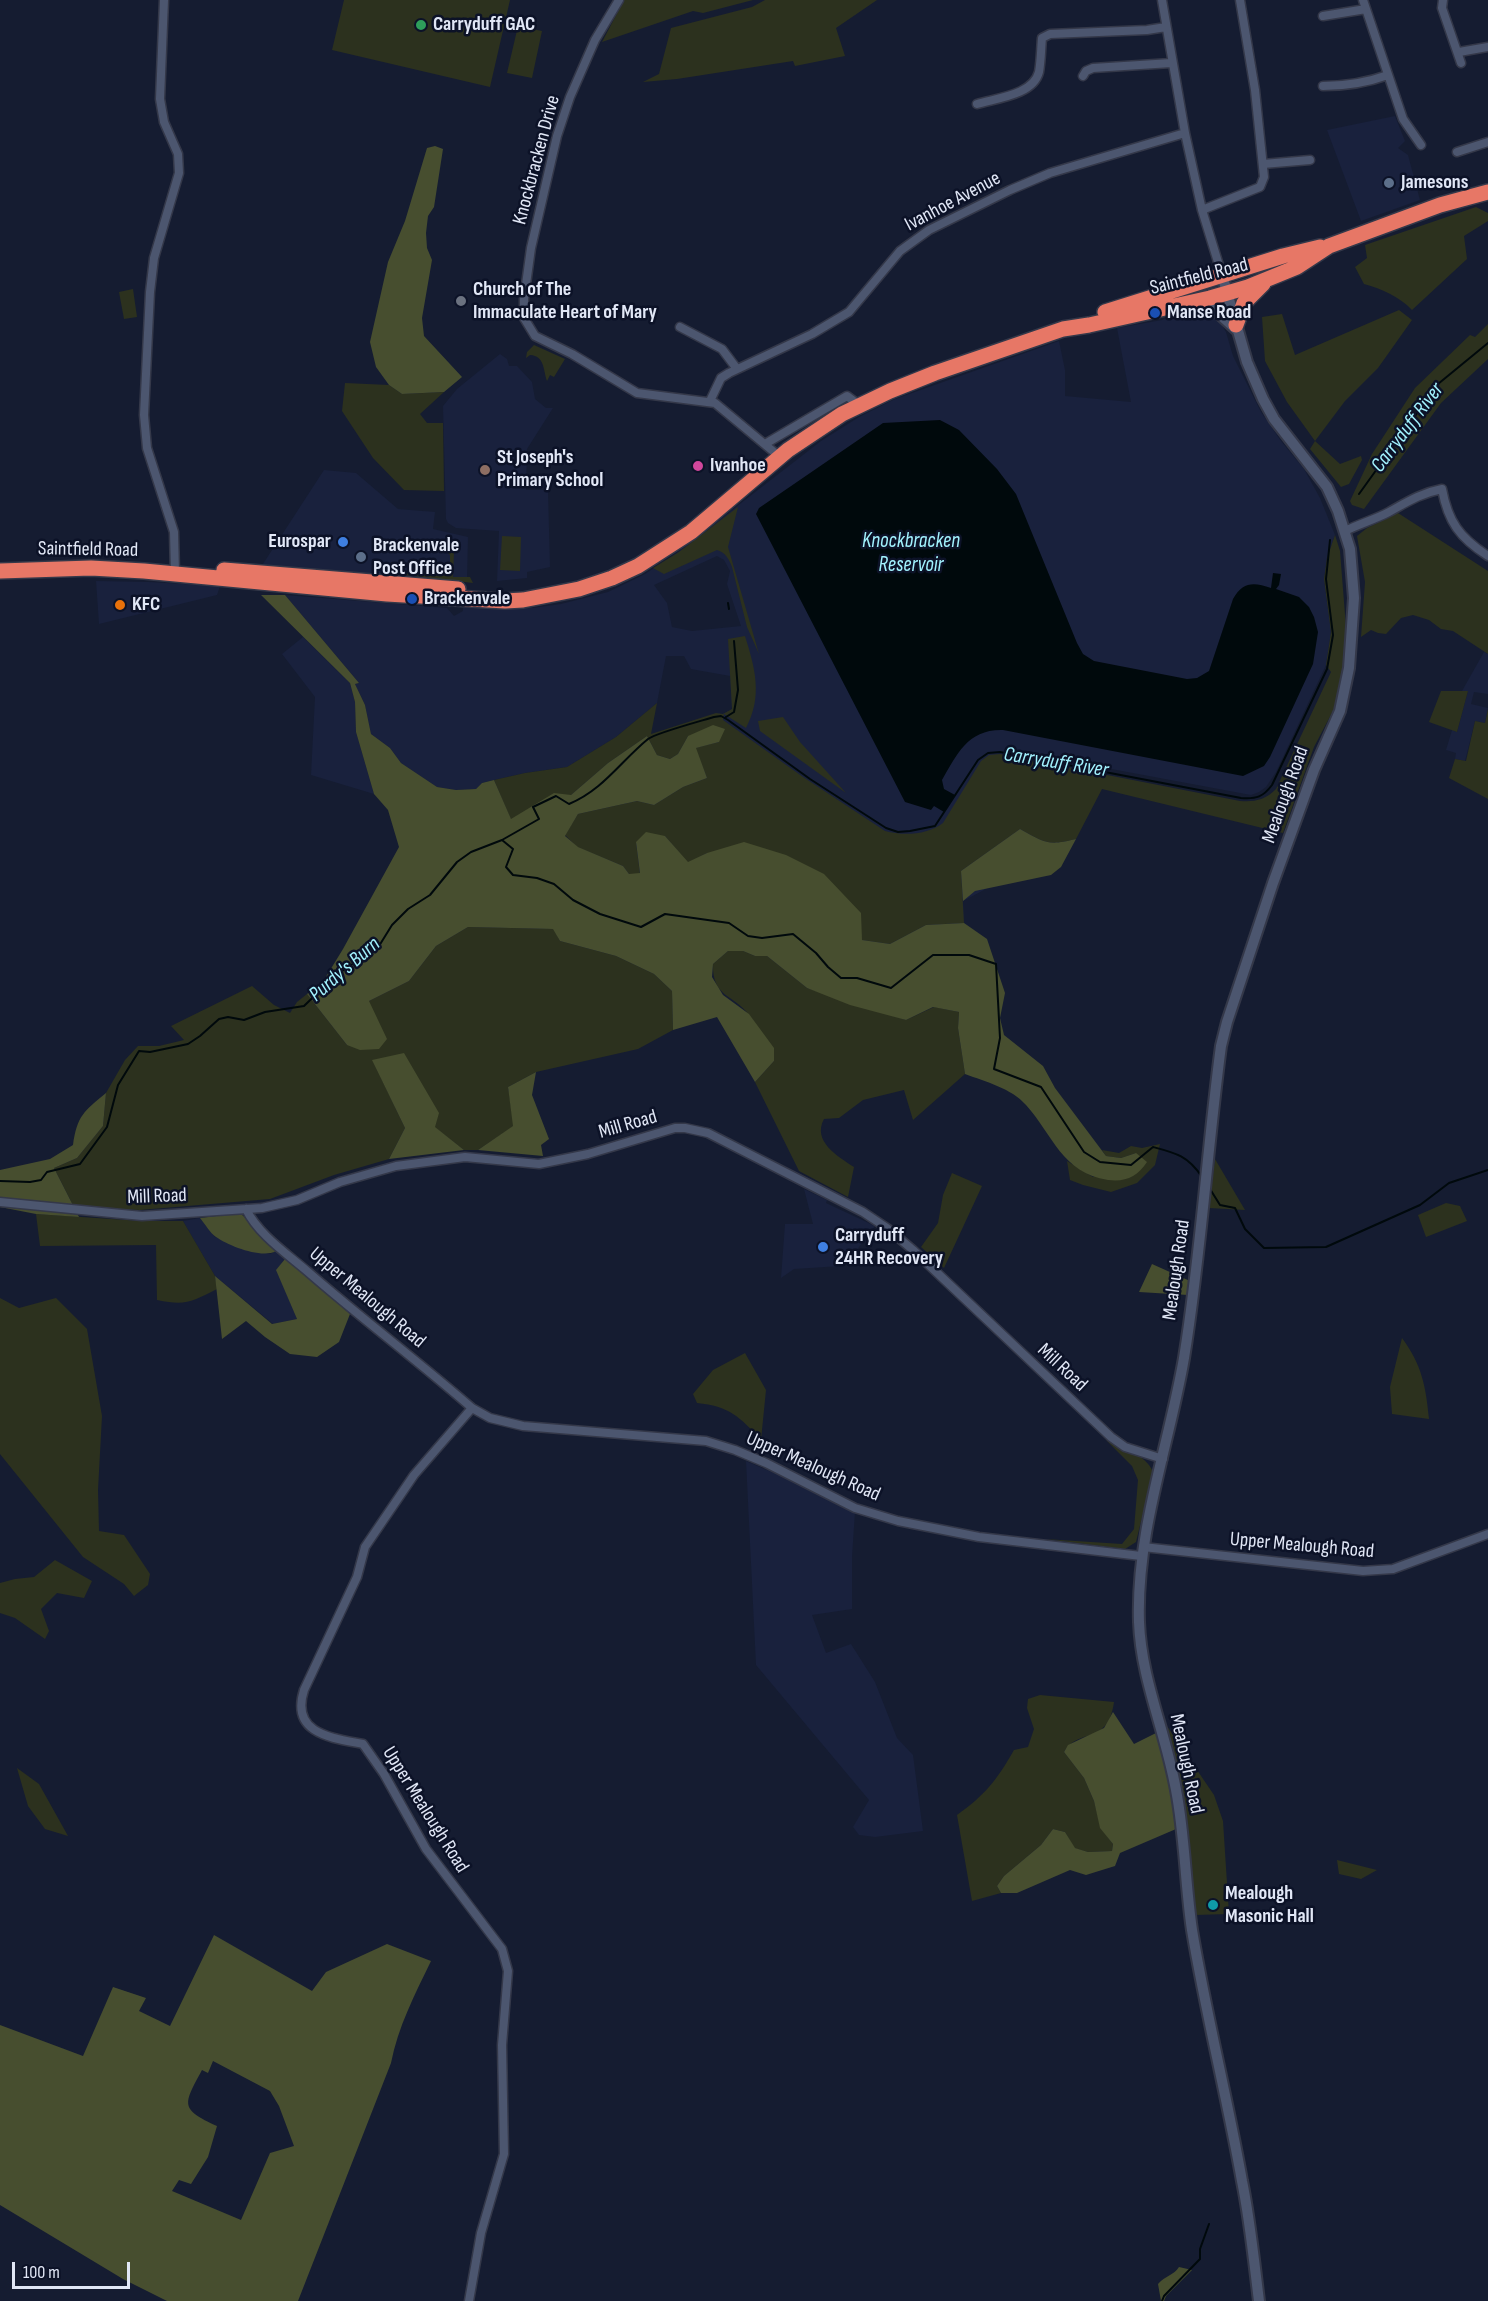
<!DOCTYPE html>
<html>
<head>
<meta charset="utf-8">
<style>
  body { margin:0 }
  #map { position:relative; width:1488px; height:2301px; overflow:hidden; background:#151c31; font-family:"Sofia Sans Condensed",sans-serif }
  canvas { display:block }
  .scale { position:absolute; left:12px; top:2262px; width:118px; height:27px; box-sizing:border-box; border:3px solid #e1e7f6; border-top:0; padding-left:8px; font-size:18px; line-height:21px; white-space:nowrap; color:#e1e7f6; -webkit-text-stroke:4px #0c1227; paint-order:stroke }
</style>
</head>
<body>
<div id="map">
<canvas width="1488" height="2301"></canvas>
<div class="scale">100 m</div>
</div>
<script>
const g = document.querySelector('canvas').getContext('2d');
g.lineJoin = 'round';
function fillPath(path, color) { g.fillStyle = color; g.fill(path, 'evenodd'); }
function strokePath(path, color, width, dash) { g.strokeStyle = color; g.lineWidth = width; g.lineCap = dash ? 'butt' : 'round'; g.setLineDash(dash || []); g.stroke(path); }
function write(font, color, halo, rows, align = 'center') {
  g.font = font + ' "Sofia Sans Condensed",sans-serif'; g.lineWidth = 5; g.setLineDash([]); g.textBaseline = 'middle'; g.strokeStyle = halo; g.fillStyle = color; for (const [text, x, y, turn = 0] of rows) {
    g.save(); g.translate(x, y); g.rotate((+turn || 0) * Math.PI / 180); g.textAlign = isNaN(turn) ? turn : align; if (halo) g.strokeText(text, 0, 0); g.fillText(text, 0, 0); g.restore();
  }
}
fillPath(new Path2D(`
  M1395 116 1405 141 1398 148 1408 155 1420 200 1361 221 1327 130Z
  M1194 311 1206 314 1220 322 1226 332 1233 356 1261 412 1281 441 1304 469 1320 498 1335 535 1327 558 1324 579 1331 632 1326 665 1276 772 1266 787 1259 792 1251 795 1106 768 1064 848 963 901 964 923 918 953 553 875 716 713 723 714 732 709 730 676 691 669 684 656H666L657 703 616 737 567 767 525 773 494 780 482 783 476 789 456 790 437 787 401 763 390 748 371 734 365 705 355 684 359 683 285 595 447 608 454 616 463 611V608H532L561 604 608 592 645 574 678 552 821 441 859 417 895 399 1059 341 1065 370V396L1131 402 1117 328 1162 320 1172 315ZM717 556 724 560 730 571 727 584 741 626 692 631 672 627 667 603 654 585Z
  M500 354 507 359 509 366H517L532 382 535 399 546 408H553L527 449 526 490H548L550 567 527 572V578L497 581 499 531 456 528 448 523 446 519 443 406 457 389Z
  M324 470 356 473 398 509 435 512 433 529 468 537 467 581 261 567Z
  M96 581 149 582 220 586 217 595 99 624Z
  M303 637 350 683 355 702 356 732 374 794 311 775 315 697 282 654Z
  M1484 652 1488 654V694L1474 692 1471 704 1488 708 1485 723 1475 721 1465 761 1455 759 1456 753 1446 750 1452 730 1457 732 1468 691H1462Z
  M804 1189 827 1200 826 1203 875 1226 846 1264 841 1266 794 1269 781 1278 785 1224H813Z
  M200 1218 215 1237 270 1254 276 1251 285 1259 277 1270 297 1319 273 1324 215 1276 183 1221Z
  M746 1461 816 1491 855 1512 852 1557V1609L812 1615 826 1653 851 1644 875 1682 897 1738 913 1755 923 1831 875 1837 859 1835 853 1827 869 1800 756 1665Z`), '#19213d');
fillPath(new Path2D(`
  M344 0H510L490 87 332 50Z
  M624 0H753L703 13 693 11 602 42Z
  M765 0H877L836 28 845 56 795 66 793 61 677 79 643 82 659 74 671 28 752 7Z
  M518 26 542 31 532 78 507 73Z
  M1476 207 1488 213V221L1464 236 1467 259 1412 310C1400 297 1382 289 1364 284L1355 267 1367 258 1365 245Z
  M133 289 137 317 124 319 119 292Z
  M1399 310 1412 320 1378 368 1345 401 1315 441 1340 464 1361 456 1362 460 1349 484 1341 487 1310 449 1315 441 1287 402 1265 361 1262 317 1282 314 1295 355Z
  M1488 324V359L1441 403 1364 509 1352 505 1350 501 1372 454 1415 388 1470 335 1475 337Z
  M534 345 565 359 554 377 550 375 547 381C543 370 545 356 530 355L526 358 527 352Z
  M345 383 389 385 402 394 444 392 420 414 427 423H443L444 491 404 490 373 458 342 411Z
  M738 507 728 547 759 654 747 627 732 567C729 559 726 553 717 550L664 574 653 568 679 552Z
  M1398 513 1488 571V654L1453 631 1441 629 1429 620 1413 615 1401 618 1386 634 1378 633 1371 630 1361 637 1365 582 1357 536 1367 528Z
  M1335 535 1340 551 1347 640 1342 681 1335 707 1314 747 1283 833 1102 789 1076 839C1048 846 1045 843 1020 829L961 871 964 923 926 925 890 944 862 940 707 853 688 863 665 836 636 843 640 874H629L623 866 577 847 565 835 578 814 637 801 654 805 683 787 707 778 695 748 719 742 688 736 678 754 670 759 657 755 647 736 608 763 571 795 529 809 511 820 494 780 525 773 567 767 616 737 657 703 651 734 716 713 723 714 732 709 728 639 745 636C755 668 763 696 746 728L724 714 723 720 803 777 885 831C904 836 927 835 943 823L981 761 989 755 1000 754 1240 801C1255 802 1265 800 1276 789L1331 672 1326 665 1331 632 1324 579 1327 558Z
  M502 536 521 537 520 571 500 570Z
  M446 551 454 552 453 577H470L473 583 396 574 393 572 391 562H396L402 572 441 576 446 575 450 566V555Z
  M1441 691H1468L1457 732 1429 722Z
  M1488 709V799L1449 778 1455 759 1466 761 1475 721 1485 723Z
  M783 717 800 742 846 793 760 731 758 721Z
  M468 927 554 929 560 941 616 956 654 974 672 991 673 1030 638 1049 536 1072 508 1087 514 1126 478 1150H464L434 1127 373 1061 405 1128 389 1159 334 1175 270 1199 140 1210 74 1207 54 1168 77 1158 103 1126 106 1093 125 1060 138 1046H159L184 1040 171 1026 252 986 274 1005 290 1013 297 1002 307 994 347 1045 369 1001 409 981 436 946Z
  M728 951H743L755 956H767L807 988 906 1020 934 1007 959 1012 958 1028 965 1074 913 1120 904 1090 863 1100 839 1118 824 1119C812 1141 837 1156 854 1167L848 1197 799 1171 755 1082 774 1061C766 1046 760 1028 749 1015 734 994 712 998 713 964Z
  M1160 1144 1155 1165 1137 1183 1111 1192 1083 1185 1070 1180 1067 1161 1093 1177 1136 1153 1121 1158 1106 1156 1102 1150 1119 1153 1131 1146 1142 1148Z
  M1215 1159 1245 1210 1209 1208Z
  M952 1173 982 1186 944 1268 921 1247 938 1223 943 1195Z
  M1446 1203 1460 1206 1467 1221 1426 1237 1418 1215Z
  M36 1214 142 1221H183L215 1276 217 1289C191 1302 186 1306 157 1300L156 1245 40 1246Z
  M0 1298 19 1308 56 1298 87 1329 102 1416 98 1490 99 1531 124 1535 150 1574 148 1585 134 1596 124 1584 83 1557 0 1454Z
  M1402 1338C1422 1365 1426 1387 1429 1419L1392 1414 1390 1387Z
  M745 1353 766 1390 761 1440C740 1417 729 1406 697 1403L693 1394 713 1370Z
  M1106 1440C1123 1449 1146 1454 1153 1472L1136 1542 1125 1549 1045 1539 1122 1544 1134 1529 1138 1480 1132 1466Z
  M55 1560 92 1581 84 1598 57 1593 41 1609 49 1631 45 1639 15 1618 0 1613V1583L15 1579 34 1577Z
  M1040 1695 1114 1702C1108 1746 1079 1727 1064 1752L1084 1778 1094 1801 1101 1828 1113 1844 1112 1851 1088 1852 1074 1848 1065 1832 1053 1829 1041 1845 1004 1876 997 1886 1001 1893 972 1901 957 1815C985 1795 997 1780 1014 1750L1028 1747 1034 1729 1027 1708 1028 1699Z
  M1167 1726 1214 1795 1223 1821 1229 1914 1195 1915 1178 1772Z
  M17 1768 39 1784 68 1836 45 1829 28 1806Z
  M1337 1860 1377 1870 1361 1879 1339 1874Z`), '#2c311e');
fillPath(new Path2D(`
  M435 146 443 149 434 207 428 216 426 233 427 248 432 260 422 318 424 336 462 377 444 392 402 394 389 385 376 367 370 342 388 262 405 221 427 148Z
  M261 595H285L359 683 355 684 365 705 371 734 390 748 401 763 437 787 456 790 476 789 482 783 494 780 511 819 554 793 571 795 608 763 647 736 657 755 670 759 678 754 688 736 713 725 725 729 719 742 696 748 707 778 683 787 654 805 637 801 578 814 565 836 578 847 623 866 629 874 640 873 636 842 646 832 665 836 688 862 707 853 744 842 786 855 824 874 861 913 862 940 890 944 926 925 964 923 987 939 1005 993 1000 1018 1004 1035 1043 1066 1055 1088 1106 1156 1121 1158 1136 1153 1147 1162C1137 1177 1126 1182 1108 1180 1062 1173 1053 1135 1026 1105 1011 1088 986 1082 965 1074L958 1028 959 1012 933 1007 906 1020 850 1005 807 988 767 956H755L743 951H728L713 964 712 977 723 995 749 1014 774 1048V1061L755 1082 717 1017 673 1030 672 991 654 974 616 956 560 941 553 929 468 927 436 946 409 981 369 1001 387 1039 379 1049 360 1050 347 1045 307 994 324 980 343 949 399 847 388 810 374 794 356 732 355 702 350 683Z
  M1020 829C1045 843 1048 846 1076 839L1061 867 1051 875 975 891 963 901 961 871Z
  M404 1053 439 1113 435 1127 464 1150 389 1159 405 1128 372 1060Z
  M536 1072 532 1095 549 1139 541 1145 543 1156 478 1150 513 1126 508 1087Z
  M106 1093 103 1126 77 1158 54 1168 79 1217 36 1214 0 1207V1170L50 1159 73 1145C77 1116 84 1111 106 1093Z
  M240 1213 350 1314 339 1342 317 1357 290 1354 265 1337 246 1321 222 1339 215 1276 272 1324 297 1319 276 1270 285 1259 276 1251C262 1259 229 1246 216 1237 210 1233 205 1224 200 1218Z
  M1152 1264 1190 1281 1188 1295 1139 1292Z
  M1113 1712 1134 1744 1156 1733 1167 1767 1176 1829 1120 1853 1115 1866 1086 1875 1070 1870 1017 1893H1001L997 1886 1004 1876 1041 1845 1053 1829 1065 1832 1075 1848 1088 1852 1112 1851 1113 1844 1100 1828 1094 1801 1084 1778 1064 1752 1068 1745 1104 1728Z
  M214 1935 312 1991 326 1972 387 1944 431 1961C415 1994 398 2027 391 2063L298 2301H167L123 2279 0 2205V2025L83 2056 113 1987 146 1998 139 2011 170 2026ZM213 2061 270 2091 279 2106 294 2146 270 2153 241 2220 172 2191 179 2180 191 2184 208 2157 217 2126C180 2109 183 2105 202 2070L208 2073Z
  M1179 2267 1192 2270 1166 2296 1164 2301H1161L1158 2284C1165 2276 1174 2275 1179 2267Z`), '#474e2f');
fillPath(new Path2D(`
  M940 420 959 430 997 469 1016 494 1077 643 1083 654 1094 661 1187 679 1197 678 1209 671 1233 599C1243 582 1253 582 1271 588L1273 573 1281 574 1279 585 1276 589 1299 597 1309 607 1314 617 1318 632 1313 664 1270 757 1264 766 1243 776 1003 730C968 729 957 754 942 780L944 789 955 795 944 812 934 806 931 810 905 802 756 514 759 508 883 423Z`), '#00090c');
strokePath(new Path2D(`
  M1359 494 1438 384 1488 343
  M728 603 729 609
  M726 717 734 712 738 690 734 641
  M502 840 513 849 506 867 513 875 537 878 554 884 573 900 600 914 641 927 665 914 729 923 748 936 762 938 793 934 816 953 828 967 841 978H857L891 988 933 955H969L996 964 1000 1038 994 1069 1041 1087 1084 1152 1100 1162 1131 1165 1153 1147C1176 1153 1188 1156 1202 1177
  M0 1181 30 1182 41 1180 47 1172 80 1164 107 1127 118 1085 139 1051 150 1052 188 1044 200 1036 219 1019 228 1017 244 1020 265 1012 304 1006 335 976 379 946 392 925 408 909 430 895 457 862 471 852 502 840 539 819 533 807 556 796 569 804C603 790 621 761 648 739 656 733 701 721 714 717L721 716 728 720 810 779 886 828 898 832 910 831 935 826 978 760 988 753 1000 752 1241 798C1257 799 1263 797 1272 785L1327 669 1333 635 1326 579 1330 540
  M1210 1189 1220 1205 1235 1208 1245 1229 1264 1248 1326 1247 1420 1205 1449 1183 1488 1170
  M1162 2301 1164 2296 1200 2259V2249L1209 2224`), '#00090c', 2);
const street = new Path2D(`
  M164 0 160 99 164 122 178 154 179 173 154 258 150 292 144 415 147 448 174 532 175 573
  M619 0 595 40 570 97 557 136 531 248 524 299V318L535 336 572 354 637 393 715 403 780 457
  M1162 0 1185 133 1202 210 1222 275
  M1363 0 1403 119 1421 145
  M1443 0 1442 8 1461 63
  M1323 16 1366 9
  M1459 52 1488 47
  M1083 76 1086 71 1093 68 1171 63
  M1323 86C1347 86 1366 83 1388 75
  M977 104C997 98 1033 95 1039 72 1041 61 1041 49 1042 38L1050 34 1147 30 1166 27
  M1457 152 1488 142
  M1263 164 1310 160
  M1202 210 1260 187 1264 177 1255 90 1240 0
  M680 327 722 349 737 369
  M710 401 721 378 729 373 812 334 849 312 900 251 929 230 1010 190 1050 173 1185 133
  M765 444 847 396 859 405
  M1345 531C1359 524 1376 519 1389 512 1407 502 1421 493 1442 489 1448 522 1460 538 1488 556
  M0 1202 142 1216 262 1208 297 1200 340 1182 396 1166 465 1157 539 1164 588 1154 675 1128H685L708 1133 863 1212 887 1228 913 1250 1111 1437 1125 1447 1163 1459
  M246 1209C258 1234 286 1253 307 1271 361 1318 418 1361 472 1408L490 1418 523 1426 706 1441 735 1450 766 1463 855 1508 898 1521 979 1537 1141 1556
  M1143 1547 1363 1571 1393 1569 1488 1534
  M469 2301 481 2233 504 2154 502 2045 508 1971 502 1949 426 1849 384 1774 363 1744C332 1738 290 1734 304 1690L357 1577 365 1547 414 1475 472 1408`);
const secondary = new Path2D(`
  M1222 275 1247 362 1263 399 1274 419 1327 487 1338 511 1350 549 1354 598 1349 668 1340 711 1314 770 1273 883 1227 1022 1221 1046C1207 1150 1201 1254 1184 1358 1169 1445 1136 1532 1139 1622 1141 1679 1166 1733 1176 1790 1185 1836 1185 1883 1192 1930 1206 2014 1227 2097 1242 2181 1250 2220 1254 2261 1259 2301
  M1192 304 1215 310 1237 330`);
const highway = new Path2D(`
  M1105 312 1283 256 1320 247
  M1236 325 1244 303 1263 284
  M224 570 458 589
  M0 571 91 568 144 571 387 594 505 601 523 600 579 589 612 578 638 566 691 532 788 450 842 414 890 391 935 373 1063 329 1089 325 1210 298 1248 287 1297 267 1329 246 1440 205 1488 192`);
strokePath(street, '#343849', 11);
strokePath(secondary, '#343849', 14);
strokePath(highway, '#343849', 18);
strokePath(street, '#4c566f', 8);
strokePath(secondary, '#4c566f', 10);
strokePath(highway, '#e77766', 15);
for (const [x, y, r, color] of [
  [421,25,6,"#2e9e5b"],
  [1389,183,6,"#5c6f8a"],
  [461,301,6,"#6b7280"],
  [1155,313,6,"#1a4fb4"],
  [698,466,6,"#d1479c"],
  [485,470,6,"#8d6e63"],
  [343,542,6,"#3f7fe0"],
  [361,557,6,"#5c6f8a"],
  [412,599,6,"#1a4fb4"],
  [120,605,6,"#e8710a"],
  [823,1247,6,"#3f7fe0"],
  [1213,1905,6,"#0f9aa8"]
]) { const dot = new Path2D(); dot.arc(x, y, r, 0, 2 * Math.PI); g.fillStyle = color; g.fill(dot); strokePath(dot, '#0c1227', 2); }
write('bold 20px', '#e1e7f6', '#0c1227', [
  ["Carryduff GAC",433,25],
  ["Jamesons",1401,183],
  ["Church of The",473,290],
  ["Immaculate Heart of Mary",473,313],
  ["Manse Road",1167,313],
  ["St Joseph's",497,458],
  ["Primary School",497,481],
  ["Ivanhoe",710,466],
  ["Eurospar",331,542,"right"],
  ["Brackenvale",373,546],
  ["Post Office",373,569],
  ["Brackenvale",424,599],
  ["KFC",132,605],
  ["Carryduff",835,1236],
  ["24HR Recovery",835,1259],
  ["Mealough",1225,1894],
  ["Masonic Hall",1225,1917]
], 'left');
write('20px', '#e1e7f6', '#0c1227', [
  ["Knockbracken Drive",537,160,-75],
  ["Ivanhoe Avenue",953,202,-28],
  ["Saintfield Road",1199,277,-14],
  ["Saintfield Road",88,550,1],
  ["Mealough Road",1286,795,-70],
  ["Mill Road",628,1125,-16],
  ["Mill Road",157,1197,-2],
  ["Mealough Road",1177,1270,-82],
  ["Upper Mealough Road",367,1298,40],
  ["Mill Road",1062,1368,43],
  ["Upper Mealough Road",813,1467,24],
  ["Upper Mealough Road",1302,1546,5],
  ["Mealough Road",1186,1764,78],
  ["Upper Mealough Road",425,1810,58]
]);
write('italic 21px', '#a2f2fe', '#0c1227', [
  ["Carryduff River",1408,428,-53],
  ["Knockbracken",911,542],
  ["Reservoir",911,566],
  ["Carryduff River",1056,763,9],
  ["Purdy's Burn",345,970,-41]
]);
</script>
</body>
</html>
